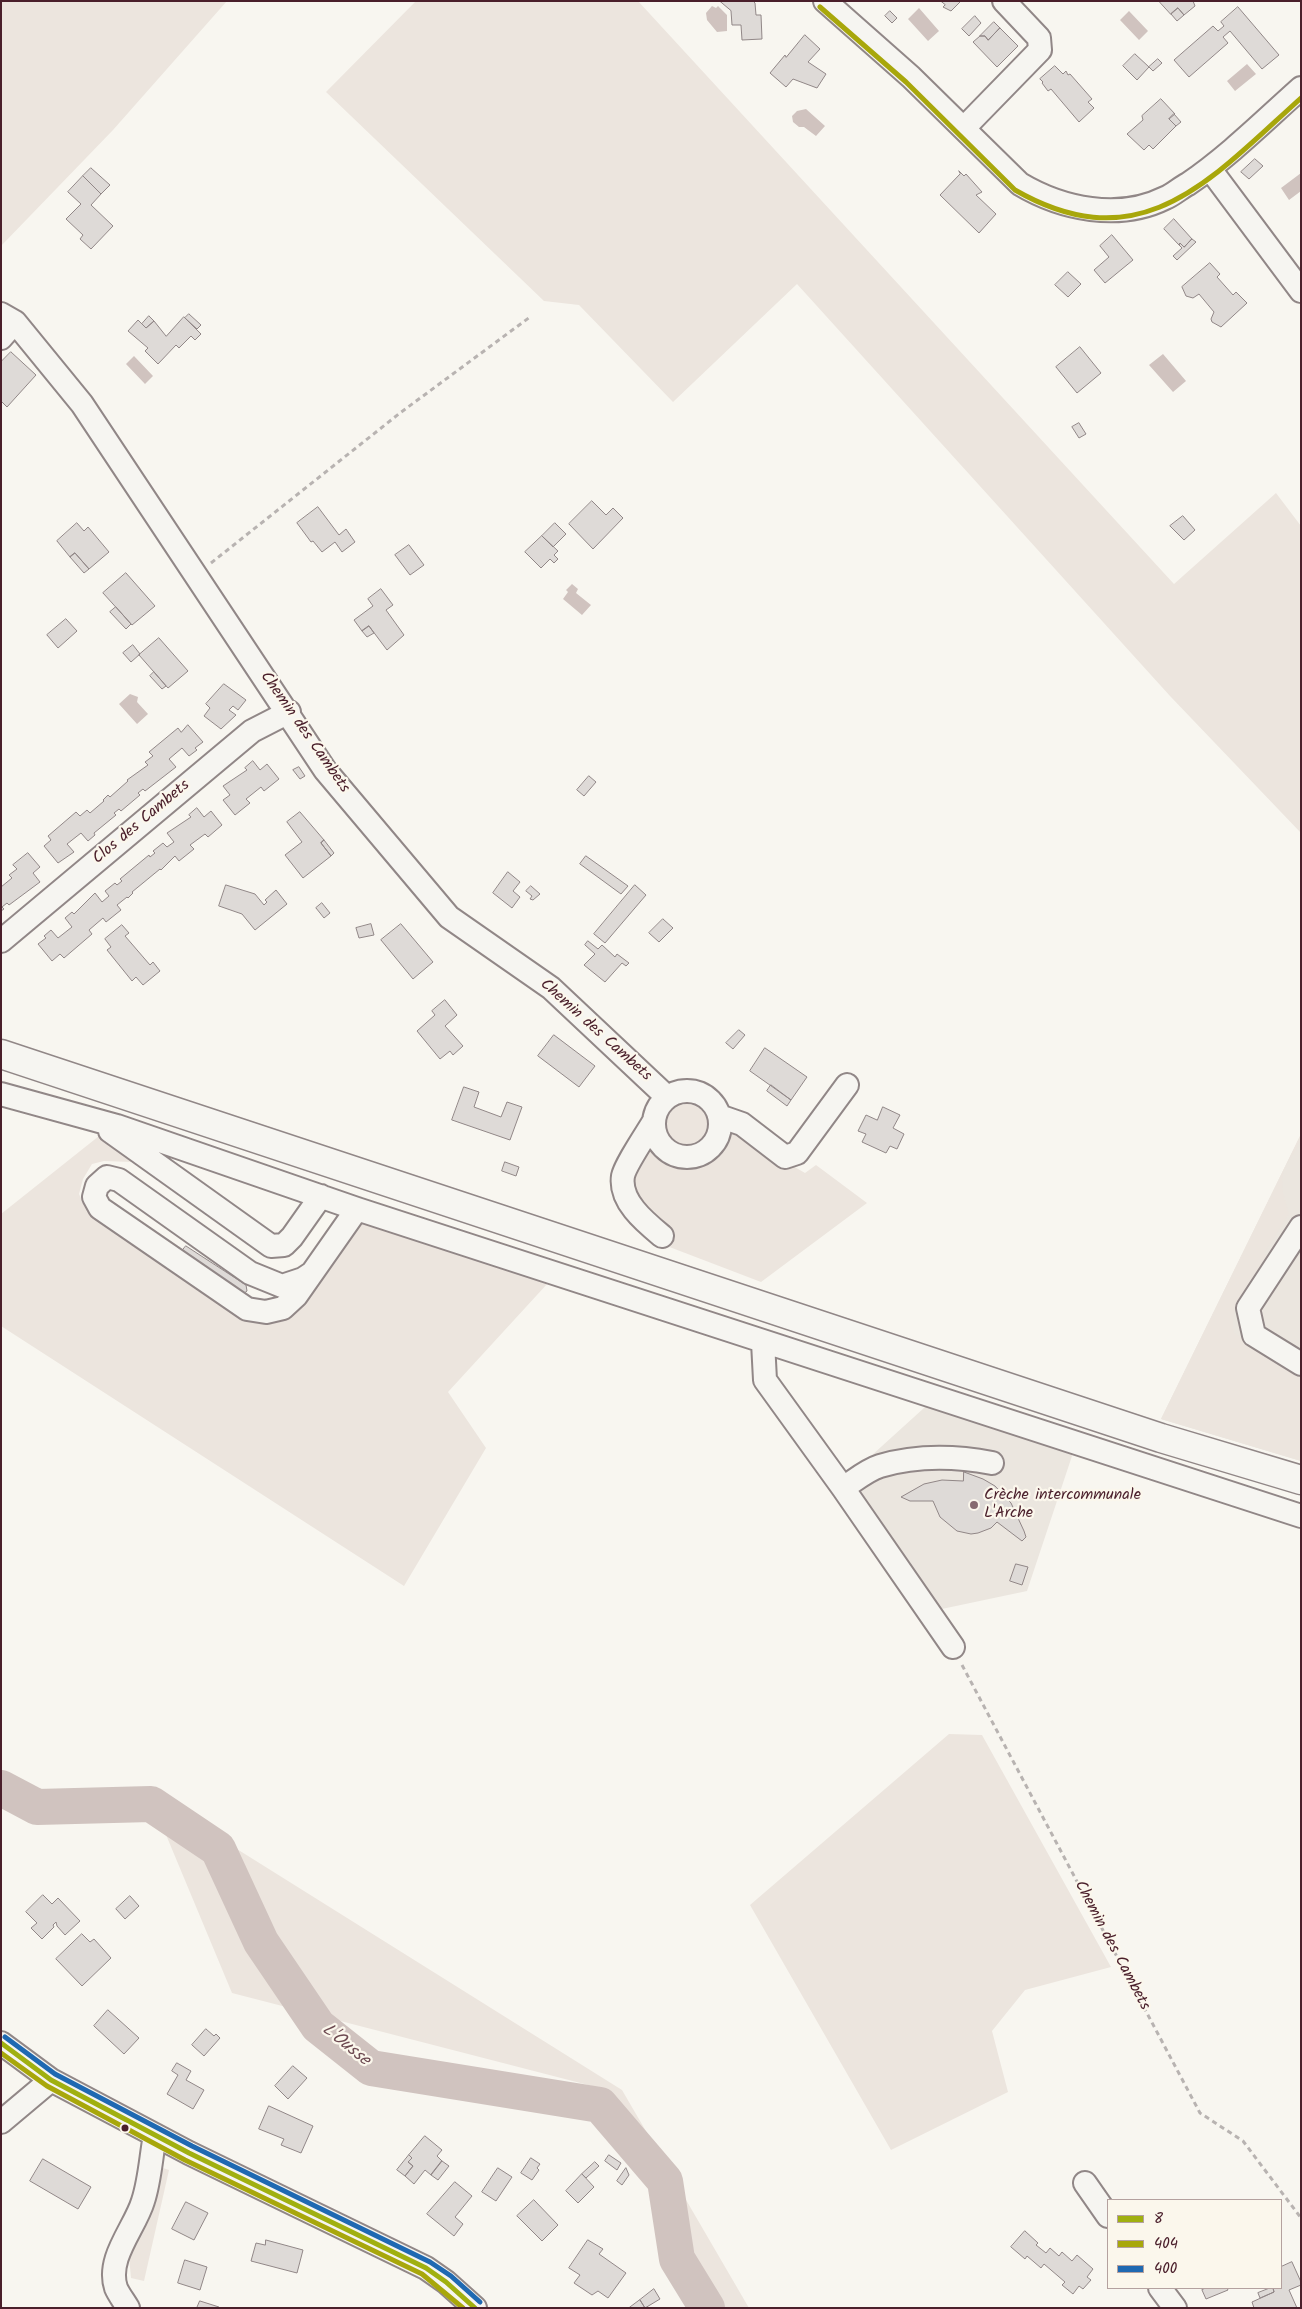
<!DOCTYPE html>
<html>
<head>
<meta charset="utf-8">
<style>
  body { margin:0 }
  #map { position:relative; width:1302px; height:2309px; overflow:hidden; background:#f8f6f0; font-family:Kalam,sans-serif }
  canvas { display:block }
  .frame { position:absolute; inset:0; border:2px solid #4a1f2b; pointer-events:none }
  .legend { position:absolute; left:1107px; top:2199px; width:175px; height:90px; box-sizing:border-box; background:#fbf7ec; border:1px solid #b4a19f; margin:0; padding:6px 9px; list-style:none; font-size:15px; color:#4a1f2b }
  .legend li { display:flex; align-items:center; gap:10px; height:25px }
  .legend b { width:25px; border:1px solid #b4a19f }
</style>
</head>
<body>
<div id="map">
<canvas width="1302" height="2309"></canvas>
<div class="frame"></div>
<ul class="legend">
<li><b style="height:6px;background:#a0b010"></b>8</li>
<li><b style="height:6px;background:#a8a70b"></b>404</li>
<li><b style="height:6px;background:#1f69b2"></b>400</li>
</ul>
</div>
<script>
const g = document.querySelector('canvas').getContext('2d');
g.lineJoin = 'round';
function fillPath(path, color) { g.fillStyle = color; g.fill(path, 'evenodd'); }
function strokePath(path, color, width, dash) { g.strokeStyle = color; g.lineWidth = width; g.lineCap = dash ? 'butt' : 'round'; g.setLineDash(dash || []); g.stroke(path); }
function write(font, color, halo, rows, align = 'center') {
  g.font = font + ' Kalam,sans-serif'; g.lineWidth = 4.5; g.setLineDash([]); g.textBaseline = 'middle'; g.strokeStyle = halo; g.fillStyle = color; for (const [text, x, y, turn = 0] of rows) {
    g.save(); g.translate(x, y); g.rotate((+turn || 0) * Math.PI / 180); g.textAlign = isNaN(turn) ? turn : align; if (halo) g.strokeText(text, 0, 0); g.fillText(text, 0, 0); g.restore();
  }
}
fillPath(new Path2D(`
  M1301 1134V1461L1161 1419Z
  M935 1398 1077 1441 1027 1591 937 1610 850 1475Z`), '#ebe6df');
fillPath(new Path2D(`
  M1 1H227L113 130 1 246Z
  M416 1H638L1174 584 1276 493 1301 526V833L1170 696 797 284 673 402 579 305 544 301 326 92Z
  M666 1125a21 21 0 1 1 42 0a21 21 0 1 1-42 0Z
  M727 1128 805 1173 816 1165 867 1203 761 1282 659 1243 638 1206 627 1174 652 1144C666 1161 700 1177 716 1153 722 1145 722 1136 727 1128Z
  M1301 1134C1301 1147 1289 1158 1284 1170 1279 1184 1285 1201 1289 1214L1264 1253 1269 1258C1252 1282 1228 1301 1234 1333L1301 1374V1461L1161 1419Z
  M99 1136 145 1144 132 1162 104 1161 92 1164 83 1179 79 1194 86 1209 245 1318 282 1319 363 1219 548 1283 448 1392 486 1448 404 1586 1 1326V1214Z
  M949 1734 982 1735 1111 1967 1025 1990 992 2031 1008 2092 891 2150 750 1905Z
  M149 1794 622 2090 749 2308H715L592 2086 232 1993Z
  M160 2167 169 2170 144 2281 131 2278 129 2257Z`), '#ece5de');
fillPath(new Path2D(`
  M712 6 716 8 718 6 727 15V31L717 32 707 20 706 13Z
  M919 8 939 31 928 41 908 19Z
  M1129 11 1148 31 1139 40 1120 20Z
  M1247 64 1256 74 1235 91 1227 81Z
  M806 109 825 126 816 136 804 127H799L793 122 792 116 797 111Z
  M1301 173V191L1289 200 1281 188Z
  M1163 354 1186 381 1173 392 1149 365Z
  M134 356 153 376 145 384 126 364Z
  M572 584 578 589 576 593 591 605 582 615 563 599 568 592 566 590Z
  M130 694 138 697 137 702 148 714 137 724 119 704Z`), '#d0c3bf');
strokePath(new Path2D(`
  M1 1788 37 1807 151 1804 218 1849 261 1942 318 2026 371 2068 600 2105 665 2181 677 2259 707 2308`), '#d0c3bf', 36);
const building = new Path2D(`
  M720 1H753L755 3 756 15H761L762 39 742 40 741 25H732L731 11Z
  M941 1H961L951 11 943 7 945 5Z
  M1159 1H1193L1195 6 1184 15 1178 8 1171 14Z
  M1238 7 1279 55 1262 69 1230 31 1223 37 1228 43 1189 77 1174 60 1213 26 1218 31 1224 26 1221 22Z
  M1178 8 1184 15 1177 21 1171 14Z
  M890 11 897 18 892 23 885 16Z
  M975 16 981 23 969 36 962 29Z
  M994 22 1000 28 988 40 985 36H980Z
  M1000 28 1018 46 997 67 973 42 980 36H985L988 40Z
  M805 35 820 49 808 62 826 74 817 88 793 79 786 87 770 73 785 55 786 57Z
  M1135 54 1149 67 1137 80 1123 66Z
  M1158 59 1162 63 1153 71 1149 67Z
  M1055 66 1063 74 1066 71 1068 75 1070 74 1092 99 1088 102 1094 108 1079 122 1051 89 1048 91 1042 83 1043 82 1040 79Z
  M1161 99 1175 114 1169 119 1176 126 1153 149 1149 145 1144 150 1127 134 1143 120 1142 116Z
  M1174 114 1181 122 1176 126 1169 119Z
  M1255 159 1263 166 1249 179 1241 172Z
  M91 168 110 185 101 194 83 176Z
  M959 171 964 176 966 174 982 192 976 195 996 214 979 233 940 195 960 174Z
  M83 176 101 194 91 205 113 226 91 249 80 239 83 235 66 219 81 204 68 192Z
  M1174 219 1192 239 1184 247 1180 243 1179 245 1164 229Z
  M1112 235 1133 260 1105 283 1094 270 1109 257 1100 246Z
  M1192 239 1196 242 1177 260 1173 256 1182 248 1179 245 1180 243 1184 247Z
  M1210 263 1220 274 1217 277 1233 295 1236 292 1247 303 1221 327 1212 322 1211 319 1214 312 1199 294 1193 298 1186 296 1182 287Z
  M1068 272 1081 284 1068 297 1055 285Z
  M189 314 201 325 197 329 185 318Z
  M149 316 154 321 146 328 142 324Z
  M184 317 201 334 195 340 191 336 179 348 176 345 158 364 145 351 148 348 128 331 138 320 146 328 154 321 166 336Z
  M1080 347 1101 373 1077 393 1056 367Z
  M11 352 36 375 7 407 1 401V362Z
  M1079 423 1086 434 1079 438 1072 427Z
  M592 501 606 515 613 508 623 518 593 549 569 524Z
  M318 507 339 535 346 529 355 542 342 552 335 542 322 552 313 541 311 542 297 523Z
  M1183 516 1195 530 1184 540 1170 526Z
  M77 523 84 531 88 527 109 552 89 569 75 553 70 557 57 541Z
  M555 523 566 534 553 547 542 536Z
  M542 536 558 551 554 555 558 559 554 563 550 559 541 568 525 552Z
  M409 545 424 565 410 575 395 555Z
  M75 553 89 569 84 573 70 557Z
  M126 573 155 606 132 625 103 593Z
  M381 589 393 605 386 610 404 635 387 650 369 626 362 631 354 620 373 606 368 599Z
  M116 607 131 624 126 629 110 612Z
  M66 619 77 631 58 648 47 635Z
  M369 626 374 633 367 637 362 631Z
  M159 638 188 671 168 688 139 655Z
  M133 645 140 654 131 662 123 653Z
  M154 672 166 686 162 689 150 676Z
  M224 684 246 700 238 710 233 706 229 710 236 715 221 729 204 716 210 708 206 704Z
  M188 725 203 742 195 748 197 750 189 756 182 748 169 759 176 767 145 791 143 789 138 793 140 795 121 811 119 809 114 813 116 815 94 833 95 835 88 841 81 833 67 844 74 852 58 863 44 846 51 840 48 836 76 812 80 816 87 810 90 813 104 801 103 800 108 795 110 797 128 781 127 780 148 765 145 762 153 756 149 752 178 728 181 732Z
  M253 761 260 770 267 764 279 779 264 791 261 787 246 799 250 803 235 815 223 800 230 795 223 786 247 770 245 768Z
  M299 767 305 776 300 779 293 770Z
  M589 776 596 782 584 796 577 790Z
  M197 808 204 817 211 811 222 825 208 837 205 834 190 845 194 849 179 861 175 856 161 870 160 869 132 892 133 893 128 898 127 897 117 905 121 910 106 922 103 918 89 930 92 934 64 958 60 954 52 961 38 944 46 938 44 936 51 930 58 938 72 927 65 918 72 912 74 914 95 893 102 902 109 896 105 891 115 883 117 885 122 881 120 879 149 855 150 857 155 853 153 851 163 843 167 847 174 842 167 833 191 817 189 815Z
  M300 812 324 840 321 843 331 856 303 878 285 855 302 842 287 822Z
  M324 840 334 853 331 856 321 843Z
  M28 853 40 867 33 873 40 882 9 905 7 903 2 907 4 909 1 911V887L12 878 9 875 17 869 13 865Z
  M586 856 628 886 621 894 580 864Z
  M508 872 520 882 513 891 520 897 512 908 493 893Z
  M226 885 255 894 264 905 267 902 265 900 276 890 287 904 255 930 242 914 219 906Z
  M635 885 646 895 605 943 594 934Z
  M531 886 540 894 533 900 530 899 532 896 526 891Z
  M322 903 330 913 324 918 316 908Z
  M663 919 673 928 659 942 649 933Z
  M371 924 374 935 359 938 356 928Z
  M401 924 433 962 413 979 381 940Z
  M122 925 129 933 125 936 150 965 153 962 160 971 143 985 136 977 132 981 107 950 111 947 105 939Z
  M588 941 598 949 602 945 615 957 617 954 629 963 626 966 622 963 605 982 584 965 595 954 585 945Z
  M445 1000 457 1015 445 1026 463 1046 453 1055 450 1051 440 1059 417 1031 435 1015 432 1011Z
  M739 1030 745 1035 733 1049 726 1043Z
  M554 1035 595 1066 579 1087 538 1056Z
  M765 1048 807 1077 791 1100 750 1071Z
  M771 1085 791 1100 787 1106 767 1091Z
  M464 1087 479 1092 474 1107 501 1117 507 1102 522 1107 510 1140 452 1120Z
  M883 1107 900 1115 893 1128 904 1134 897 1149 890 1146 886 1153 862 1142 866 1134 858 1131 866 1115 877 1120Z
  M505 1162 519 1167 516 1176 502 1171Z
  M186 1246 246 1285 247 1291 243 1294 182 1251Z
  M964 1472 983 1479 995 1486 1011 1503 1024 1531 1026 1537 1022 1541 997 1522 991 1528 978 1533 971 1534 957 1531 940 1517 933 1501H910L901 1497 924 1484 942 1480 963 1481Z
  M1016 1564 1028 1567 1022 1585 1010 1581Z
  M43 1895 52 1904 58 1898 80 1921 65 1935 57 1926 56 1922 53 1925 54 1927 42 1939 31 1928 37 1923 26 1912Z
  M130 1896 139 1906 125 1919 116 1909Z
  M82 1934 90 1942 94 1939 111 1958 82 1986 56 1959Z
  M108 2010 139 2038 124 2054 94 2026Z
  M206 2029 214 2036 216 2034 220 2038 204 2056 192 2045Z
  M177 2063 191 2071 186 2080 204 2090 193 2109 167 2094 178 2075 172 2071Z
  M293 2066 307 2078 288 2099 275 2086Z
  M269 2106 313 2126 301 2153 281 2145 284 2139 259 2129Z
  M425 2136 442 2150 437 2156 442 2161 431 2175 425 2170 414 2184 405 2176 413 2166 408 2162 412 2158 409 2155Z
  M409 2155 412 2158 408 2162 413 2166 405 2176 397 2170Z
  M609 2155 621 2163 617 2170 605 2161Z
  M531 2158 540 2164 537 2168 539 2170 532 2180 521 2173Z
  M43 2159 91 2187 78 2209 30 2181Z
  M442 2161 449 2166 438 2180 431 2175Z
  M595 2162 599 2166 586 2178 582 2174Z
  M498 2168 512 2177 496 2201 482 2192Z
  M626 2168 629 2175 622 2185 617 2181Z
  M582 2174 594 2187 578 2203 566 2191Z
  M455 2182 472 2196 455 2217 463 2224 454 2236 427 2214Z
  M534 2200 558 2225 542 2241 517 2216Z
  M186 2202 208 2213 194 2240 172 2229Z
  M1025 2231 1038 2243 1036 2245 1046 2253 1050 2248 1059 2256 1062 2252 1072 2261 1077 2255 1093 2269 1087 2277 1091 2280 1083 2289 1079 2286 1073 2294 1062 2285 1065 2282 1044 2264 1041 2268 1027 2256 1025 2259 1011 2247Z
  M266 2240 303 2250 297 2273 251 2261 256 2243 265 2245Z
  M588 2240 603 2249 599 2254 626 2273 608 2298 598 2291 592 2295 574 2283 580 2275 569 2268Z
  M185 2260 207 2267 200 2290 178 2283Z
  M1292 2262 1301 2282V2285L1289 2290 1297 2308H1254L1252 2302 1274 2292 1273 2288H1281V2267Z
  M1206 2288H1227L1228 2290 1206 2299 1202 2290Z
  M1270 2288H1273L1274 2292 1260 2298 1258 2293Z
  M654 2289 660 2299 645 2308 640 2300Z
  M640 2300 645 2308H629Z
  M200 2301 219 2307V2308H197Z`);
fillPath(building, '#dedad7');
strokePath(building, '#918787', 1);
const minor = new Path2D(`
  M825 1 911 77 1020 184C1062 209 1119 221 1165 198 1173 195 1180 188 1188 184 1229 156 1264 121 1301 88
  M964 128 1040 50 1039 38 1004 1
  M1210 169 1301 291
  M1 314 15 322 82 404 325 770 449 917 551 988 667 1097
  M1 338 15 322
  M1 941 252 731 289 712
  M654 1124a33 33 0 1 1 66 0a33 33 0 1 1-66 0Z
  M1 1094 117 1126 357 1209 1301 1516
  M719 1116 742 1124 785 1157 797 1153 847 1085
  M654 1121C647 1133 625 1165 623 1176 619 1201 645 1222 662 1236
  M110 1131 271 1246 284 1245 292 1237 321 1196
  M1301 1227 1248 1308 1254 1335 1301 1364
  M312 1273 303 1279 282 1286 250 1273 119 1180 107 1177 97 1186 94 1197 100 1208 247 1309 266 1312 283 1308 296 1296 357 1209
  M763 1342 765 1380 843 1488 953 1647
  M843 1488C854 1481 867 1470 880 1466 917 1455 955 1456 992 1463
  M1 2043 51 2080 189 2153 426 2268 446 2282 475 2308
  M1 2122 51 2080
  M1085 2183 1108 2216
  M1160 2288 1175 2308
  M128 2308C124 2301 119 2295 116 2288 106 2258 135 2228 143 2201 150 2180 151 2156 155 2135`);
const major = new Path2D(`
  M1 1054 1161 1438 1301 1480`);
strokePath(minor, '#918787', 26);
strokePath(major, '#918787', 31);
strokePath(new Path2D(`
  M211 563 400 413 530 317
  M962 1665 1200 2113 1243 2141 1301 2218`), '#b8b3b1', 3, [5, 4]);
strokePath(minor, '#f6f5f1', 22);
strokePath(major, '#f6f5f1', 28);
strokePath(new Path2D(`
  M1 2043 51 2080 189 2153 426 2268 446 2282 475 2308`), '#a0b010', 5);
strokePath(new Path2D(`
  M820 7 906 82 1015 190C1142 263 1212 178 1301 98
  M1 2053 47 2086 185 2160 422 2274 463 2308`), '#a8a70b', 5);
strokePath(new Path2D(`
  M5 2037 55 2074 192 2146 430 2262 451 2276 480 2302`), '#1f69b2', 5);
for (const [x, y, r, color] of [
  [974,1505,5,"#876a70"],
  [125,2128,4.5,"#4a1f2b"]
]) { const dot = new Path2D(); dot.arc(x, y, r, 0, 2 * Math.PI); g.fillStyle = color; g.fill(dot); strokePath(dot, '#fbf7ec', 2); }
write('16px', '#4a1f2b', '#fbf7ec', [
  ["Chemin des Cambets",304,733,55],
  ["Clos des Cambets",142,823,-40],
  ["Chemin des Cambets",595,1031,42],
  ["Chemin des Cambets",1111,1946,62]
]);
write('16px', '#4a1f2b', '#fbf7ec', [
  ["Crèche intercommunale",984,1496],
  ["L'Arche",984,1514]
], 'left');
write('italic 18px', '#6d4a51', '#fbf7ec', [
  ["L'Ousse",345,2046,39]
]);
</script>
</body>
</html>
